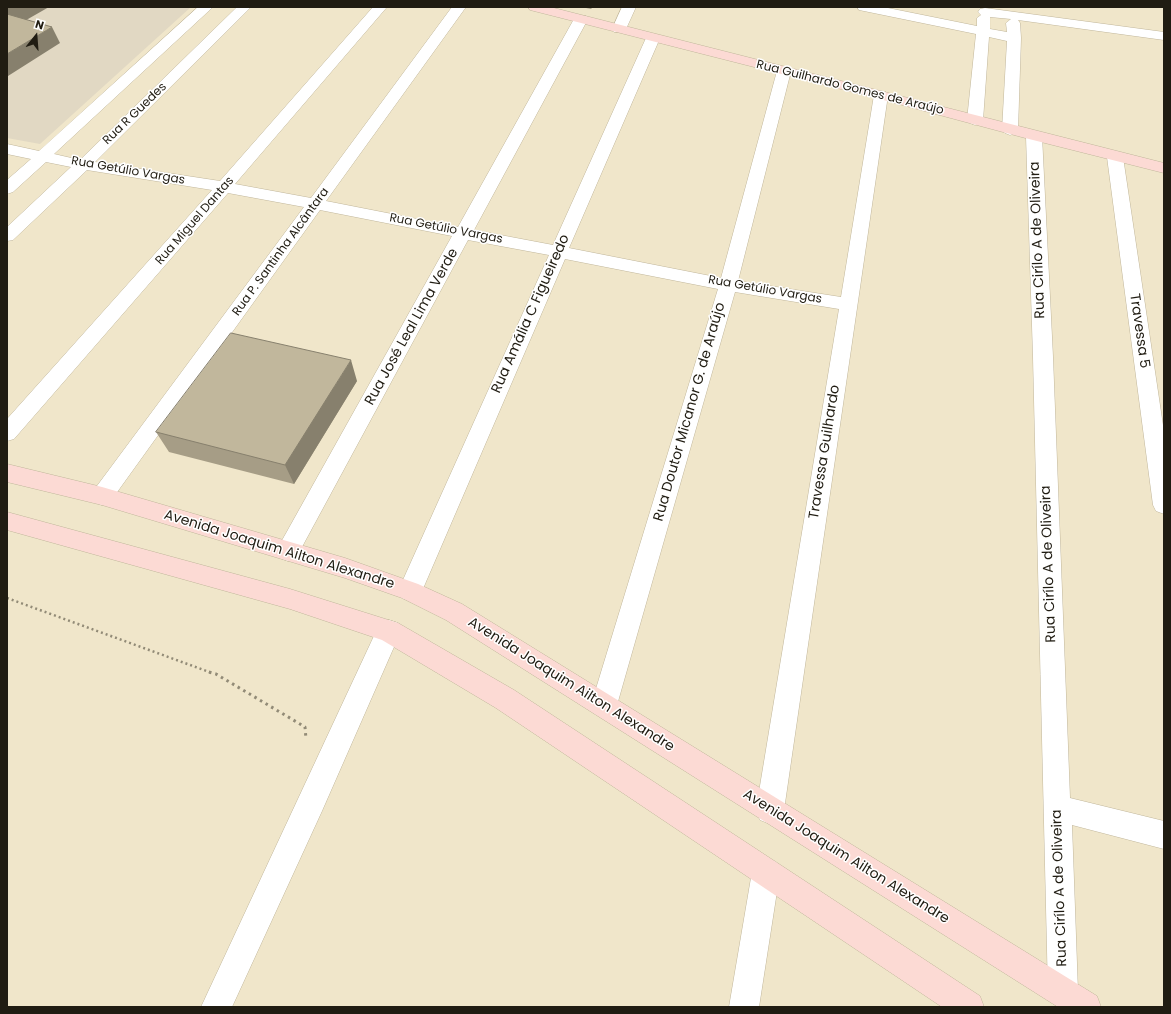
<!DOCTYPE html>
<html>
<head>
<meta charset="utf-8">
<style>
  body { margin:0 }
  #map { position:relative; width:1171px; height:1014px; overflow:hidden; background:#f0e6ca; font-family:Poppins,sans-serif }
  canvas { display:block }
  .frame { position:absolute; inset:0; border:8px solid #201c12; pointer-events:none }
  .north { position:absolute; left:16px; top:16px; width:40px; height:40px; -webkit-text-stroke:3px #fff; paint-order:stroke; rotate:17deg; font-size:11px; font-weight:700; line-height:16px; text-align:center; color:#201c12 }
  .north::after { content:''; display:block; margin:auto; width:14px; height:18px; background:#201c12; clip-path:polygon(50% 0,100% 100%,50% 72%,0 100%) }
</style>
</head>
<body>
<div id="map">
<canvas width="1171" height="1014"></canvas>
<div class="frame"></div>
<div class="north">N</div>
</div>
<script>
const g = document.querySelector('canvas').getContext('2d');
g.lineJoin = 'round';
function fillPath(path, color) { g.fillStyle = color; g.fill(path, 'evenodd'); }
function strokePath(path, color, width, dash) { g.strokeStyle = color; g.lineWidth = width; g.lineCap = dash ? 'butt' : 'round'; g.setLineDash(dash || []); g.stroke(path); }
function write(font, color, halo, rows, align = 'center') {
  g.font = font + ' Poppins,sans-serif'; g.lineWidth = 3; g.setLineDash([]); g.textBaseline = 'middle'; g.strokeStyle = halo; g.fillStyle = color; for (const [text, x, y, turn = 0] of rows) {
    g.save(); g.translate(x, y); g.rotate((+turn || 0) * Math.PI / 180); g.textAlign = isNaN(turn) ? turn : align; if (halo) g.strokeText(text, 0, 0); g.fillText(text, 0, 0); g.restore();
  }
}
fillPath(new Path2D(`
  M7 7H191L40 144 7 138Z`), '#e1d8c3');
const street = new Path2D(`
  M198 7H213L54 154 80 160 237 7H251L95 162 220 181 373 7H387L235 184 311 198 452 7H466L326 201 458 227 574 19 576 16H586L588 19 474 230 553 245 646 38 648 35H658L660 38 569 248 721 278 777 71 779 68 784 67 789 68 791 71 738 281 841 297 874 95 876 92 881 91 886 92 888 95 784 810 780 820 770 824 760 820 756 810 839 309 735 292 617 705 613 714 604 717 595 714 591 705 718 289 565 259 422 591 418 598 410 601 402 598 398 591 549 255 468 240 296 558 288 561 280 558 277 551 280 544 452 236 320 210 110 502 102 505 94 502 91 496 94 490 304 207 228 193 14 439 7 441V419L212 190 87 170 13 240 7 241V227L71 167 46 162 13 192 7 194V180L31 159 7 154V144L39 151Z
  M622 7H636L626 29 624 32H614L612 29Z
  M857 7H883L977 26V18L981 15 978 12 980 9 985 8 1164 32V40L1018 20 1020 23 1021 38 1018 130 1015 133 1010 135 1005 133 1002 130 1007 41 989 37 983 120 980 123 975 125 970 123 967 120 976 34 864 11 859 10ZM990 17 1011 19 1006 23 1007 32 990 29Z
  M1034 131 1039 133 1042 136 1053 357 1070 798 1164 821V849L1072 825 1078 992 1074 1003 1064 1007 1052 1003 1048 992 1033 357 1026 136 1029 133Z
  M1115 152 1121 154 1123 157 1164 432V514L1156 511 1153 505 1107 157 1109 154Z
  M389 620 398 623 401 631 322 811 232 1007H201L380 623Z
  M766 858 776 862 780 872 759 1007H729L752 872 756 862Z`);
const secondary = new Path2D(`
  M528 7H550L1164 163V173L1029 139 876 98 530 10Z
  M7 464 102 487 345 558 418 584 462 604 1097 996 1101 1007H1058L446 620 402 598 345 578 102 505 7 482Z
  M7 512 290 589 398 623 514 690 980 996 984 1007H942L496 708 382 640 290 609 7 530Z`);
strokePath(street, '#c0b69b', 1);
strokePath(secondary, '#c0b69b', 1);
strokePath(new Path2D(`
  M7 598 212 673`), '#928b77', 2.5, [2, 3]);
strokePath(new Path2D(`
  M209 672 216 674 305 727 306 739`), '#928b77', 3, [2.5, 4]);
fillPath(street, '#fff');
fillPath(secondary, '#fcdad4');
fillPath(new Path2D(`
  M581 7H593L591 9Z
  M357 381 294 484 169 452 156 432Z`), '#a69d86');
fillPath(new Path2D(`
  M7 7H49L7 31Z
  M52 27 60 43 8 76 7 74V54Z
  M351 360 357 381 294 484 285 465Z`), '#87806d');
const building = new Path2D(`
  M7 14 52 27 7 54Z
  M231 333 351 360 285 465 156 432Z`);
fillPath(building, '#c1b79c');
strokePath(building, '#87806d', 1);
write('12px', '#201c12', '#fff', [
  ["Rua Guilhardo Gomes de Araújo",850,88,14],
  ["Rua R Guedes",135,114,-44],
  ["Rua Getúlio Vargas",128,171,10],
  ["Rua Miguel Dantas",195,221,-49],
  ["Rua Getúlio Vargas",446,229,11],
  ["Rua P. Santinha Alcântara",281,252,-54],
  ["Rua Getúlio Vargas",765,290,10]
]);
write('14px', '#201c12', '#fff', [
  ["Rua Cirílo A de Oliveira",1038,240,-92],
  ["Rua Amália C Figueiredo",531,314,-66],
  ["Rua José Leal Lima Verde",412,327,-61],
  ["Travessa 5",1139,331,82],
  ["Rua Doutor Micanor G. de Araújo",690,412,-74],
  ["Travessa Guilhardo",825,452,-81],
  ["Avenida Joaquim Ailton Alexandre",279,550,17],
  ["Rua Cirílo A de Oliveira",1049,564,-92],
  ["Avenida Joaquim Ailton Alexandre",571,685,32],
  ["Avenida Joaquim Ailton Alexandre",846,857,32],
  ["Rua Cirílo A de Oliveira",1060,888,-92]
]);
</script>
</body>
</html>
